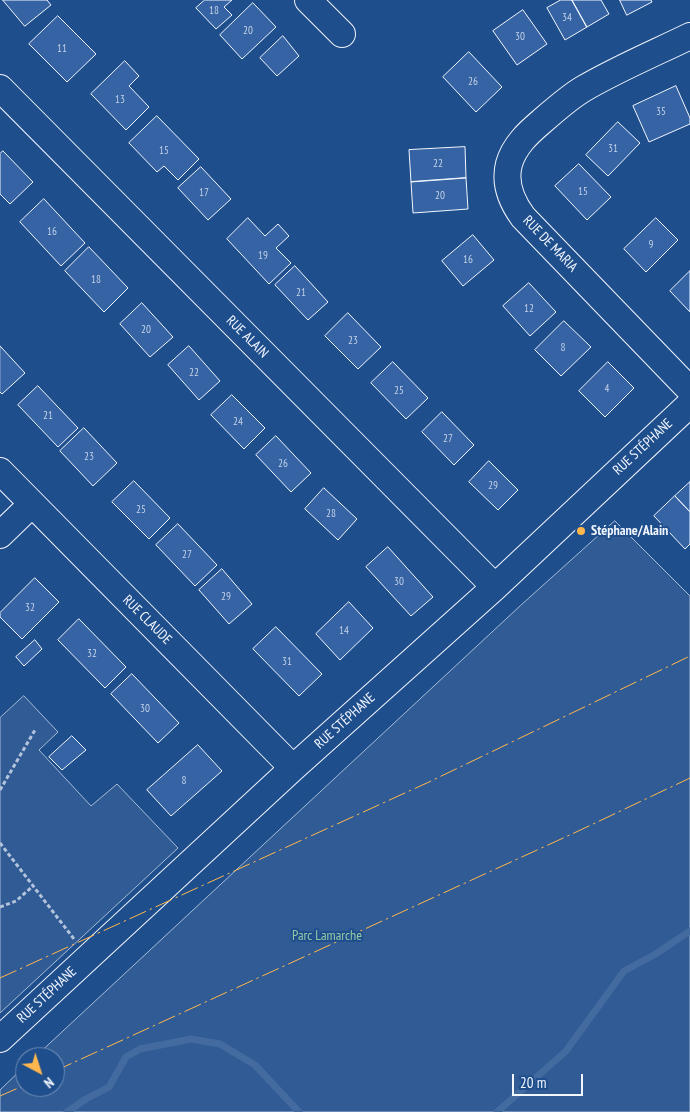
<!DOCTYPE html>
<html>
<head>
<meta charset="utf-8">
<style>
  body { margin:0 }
  #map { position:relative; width:690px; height:1112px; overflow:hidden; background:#1f4e8c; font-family:"PT Sans Narrow",sans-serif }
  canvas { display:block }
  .north { position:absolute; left:15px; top:1047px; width:50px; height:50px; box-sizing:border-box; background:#1f4e8c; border:1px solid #7391ba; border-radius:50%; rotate:140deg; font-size:14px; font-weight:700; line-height:20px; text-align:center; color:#f2f6ff }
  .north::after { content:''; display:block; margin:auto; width:18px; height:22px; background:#ffb74d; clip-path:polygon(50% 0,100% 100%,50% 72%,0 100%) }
  .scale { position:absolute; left:512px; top:1074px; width:71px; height:22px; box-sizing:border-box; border:2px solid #f2f6ff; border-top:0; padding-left:6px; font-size:15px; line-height:18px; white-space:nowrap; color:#f2f6ff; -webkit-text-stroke:4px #1f4e8c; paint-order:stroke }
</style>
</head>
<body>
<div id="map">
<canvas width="690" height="1112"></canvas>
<div class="north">N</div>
<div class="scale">20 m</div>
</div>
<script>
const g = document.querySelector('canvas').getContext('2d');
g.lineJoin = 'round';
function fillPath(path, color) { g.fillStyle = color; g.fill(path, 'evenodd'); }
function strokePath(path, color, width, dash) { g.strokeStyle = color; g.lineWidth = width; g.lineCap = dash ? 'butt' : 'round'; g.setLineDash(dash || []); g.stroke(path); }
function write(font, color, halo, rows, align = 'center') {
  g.font = font + ' "PT Sans Narrow",sans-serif'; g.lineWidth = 4; g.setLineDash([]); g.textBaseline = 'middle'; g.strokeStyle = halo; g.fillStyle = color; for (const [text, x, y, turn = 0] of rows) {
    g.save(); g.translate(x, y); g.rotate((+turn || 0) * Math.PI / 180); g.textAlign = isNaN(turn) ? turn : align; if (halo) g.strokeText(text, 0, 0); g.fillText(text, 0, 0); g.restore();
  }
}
const green = new Path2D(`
  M615 521 690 596V1112H0V1090L25 1066V1087H55V1057H35L520 606Z
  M24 696 58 732 39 750 91 806 117 784 178 848 0 1013V718Z`);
fillPath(green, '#305b95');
strokePath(green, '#a8bbd7', 1);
strokePath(new Path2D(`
  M67 1112 86 1099 109 1087 126 1057 140 1049 191 1039 220 1044 255 1065 299 1112
  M497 1112 566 1051 624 971 654 955 690 931`), '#446ba0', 7);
const building = new Path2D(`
  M3 0H47L51 5 25 26Z
  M205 0H232L224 7 232 15 216 29 196 8Z
  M561 0H572L587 27 565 40 547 8Z
  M572 0H601L609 14 587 27Z
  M620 0H651L652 2 627 15Z
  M253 3 276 27 242 59 220 35Z
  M523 10 547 44 517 65 493 31Z
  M58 16 96 54 67 82 29 44Z
  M283 36 299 56 277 76 260 58Z
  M469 52 502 87 476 112 443 77Z
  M125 61 139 76 129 86 149 107 126 130 91 94Z
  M676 86 690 118V124L649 142 633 106Z
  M157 116 199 159 178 180 164 166 157 172 129 143Z
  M618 122 640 143 608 176 586 155Z
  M465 147 466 178 411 182 409 150Z
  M3 151 33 182 10 204 0 194V154Z
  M579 164 611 197 587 220 555 186Z
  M201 167 231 199 208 220 178 188Z
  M466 178 468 209 413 213 411 182Z
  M44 199 85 243 61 266 20 222Z
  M248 218 265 236 278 224 289 236 276 248 291 263 269 284 227 239Z
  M656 218 678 240 646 272 624 249Z
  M473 235 494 260 463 286 442 261Z
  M89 247 128 288 104 312 65 271Z
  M295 266 328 302 308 320 275 285Z
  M690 271V312L670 291Z
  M529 283 556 312 530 336 503 306Z
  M142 303 173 337 150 357 120 324Z
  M348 313 381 347 358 369 325 336Z
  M564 321 591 347 561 376 535 350Z
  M0 346 25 373 2 394 0 392Z
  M189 346 220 381 199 400 168 365Z
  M393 362 428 398 406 419 371 383Z
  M608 362 634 388 605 417 579 391Z
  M38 386 78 428 58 447 18 405Z
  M232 395 265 428 244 449 211 415Z
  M442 412 474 445 454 465 422 432Z
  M84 428 117 463 93 486 60 451Z
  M276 436 311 473 291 492 256 455Z
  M489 461 518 490 498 510 469 482Z
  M134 481 170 518 149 539 112 502Z
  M690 482V512L675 496Z
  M324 488 357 519 338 540 305 509Z
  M675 496 690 512V544L685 549 654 516Z
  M178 524 217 565 195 586 156 545Z
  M388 547 433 597 411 616 366 567Z
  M222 569 252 604 229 624 199 590Z
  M35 578 59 602 22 639 0 617V613Z
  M349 602 373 628 340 660 316 634Z
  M79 619 126 667 105 688 58 640Z
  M276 627 322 674 299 696 253 649Z
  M35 640 42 649 24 666 16 657Z
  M132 674 179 723 158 743 111 694Z
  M72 736 86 750 62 770 49 757Z
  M198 745 222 771 171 816 147 790Z`);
fillPath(building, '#3563a3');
strokePath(building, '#f2f6ff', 1);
const minor = new Path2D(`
  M308 0 342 34
  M690 36C655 53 617 69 583 89 568 98 555 110 541 122 528 133 514 146 509 164 504 183 512 202 523 217L690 390
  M0 88 495 587
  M0 471 293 768
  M0 535 32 504
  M0 1039 293 768 495 587 690 404`);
strokePath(minor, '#f2f6ff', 28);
strokePath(new Path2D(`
  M0 790 35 730
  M0 843 74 939
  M0 907 16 901 33 886`), '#b3c4dc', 3, [4, 2.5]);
strokePath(minor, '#1f4e8c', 26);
strokePath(new Path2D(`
  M0 978 429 782 690 656
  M55 1071 572 834 690 778
  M0 1096 25 1085`), '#ffb74d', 1, [18, 4, 2.5, 4]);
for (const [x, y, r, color] of [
  [581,531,5,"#ffb74d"]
]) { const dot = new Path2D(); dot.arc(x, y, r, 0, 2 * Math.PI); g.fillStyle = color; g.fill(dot); strokePath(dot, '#1f4e8c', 2); }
write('11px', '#c3d1e8', null, [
  ["18",214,11],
  ["34",567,18],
  ["20",248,31],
  ["30",520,37],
  ["11",62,49],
  ["26",473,82],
  ["13",120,100],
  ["35",661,112],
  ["31",613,149],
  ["15",164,151],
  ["22",438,164],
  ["15",583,192],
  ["17",204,193],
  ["20",440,196],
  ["16",52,232],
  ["9",651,245],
  ["19",263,256],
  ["16",468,260],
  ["18",96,280],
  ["21",301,293],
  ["12",529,309],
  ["20",146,330],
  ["23",353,341],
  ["8",563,348],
  ["22",194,373],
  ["4",607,389],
  ["25",399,391],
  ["21",48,416],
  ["24",238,422],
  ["27",448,439],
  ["23",89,457],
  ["26",283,464],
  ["29",493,486],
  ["25",141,510],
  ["28",331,514],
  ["27",187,555],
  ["30",399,582],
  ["29",226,597],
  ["32",30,608],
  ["14",344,631],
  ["32",92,654],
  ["31",287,662],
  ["30",145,709],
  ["8",184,781]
]);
write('14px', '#f2f6ff', '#1f4e8c', [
  ["RUE DE MARIA",550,244,46],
  ["RUE ALAIN",247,337,45],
  ["RUE STÉPHANE",643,447,-43],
  ["RUE CLAUDE",147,620,45],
  ["RUE STÉPHANE",345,721,-42],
  ["RUE STÉPHANE",47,995,-43]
]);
write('bold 14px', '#f2f6ff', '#1f4e8c', [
  ["Stéphane/Alain",591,531]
], 'left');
write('14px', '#97c8a6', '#1f4e8c', [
  ["Parc Lamarche",327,936]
]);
</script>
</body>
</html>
